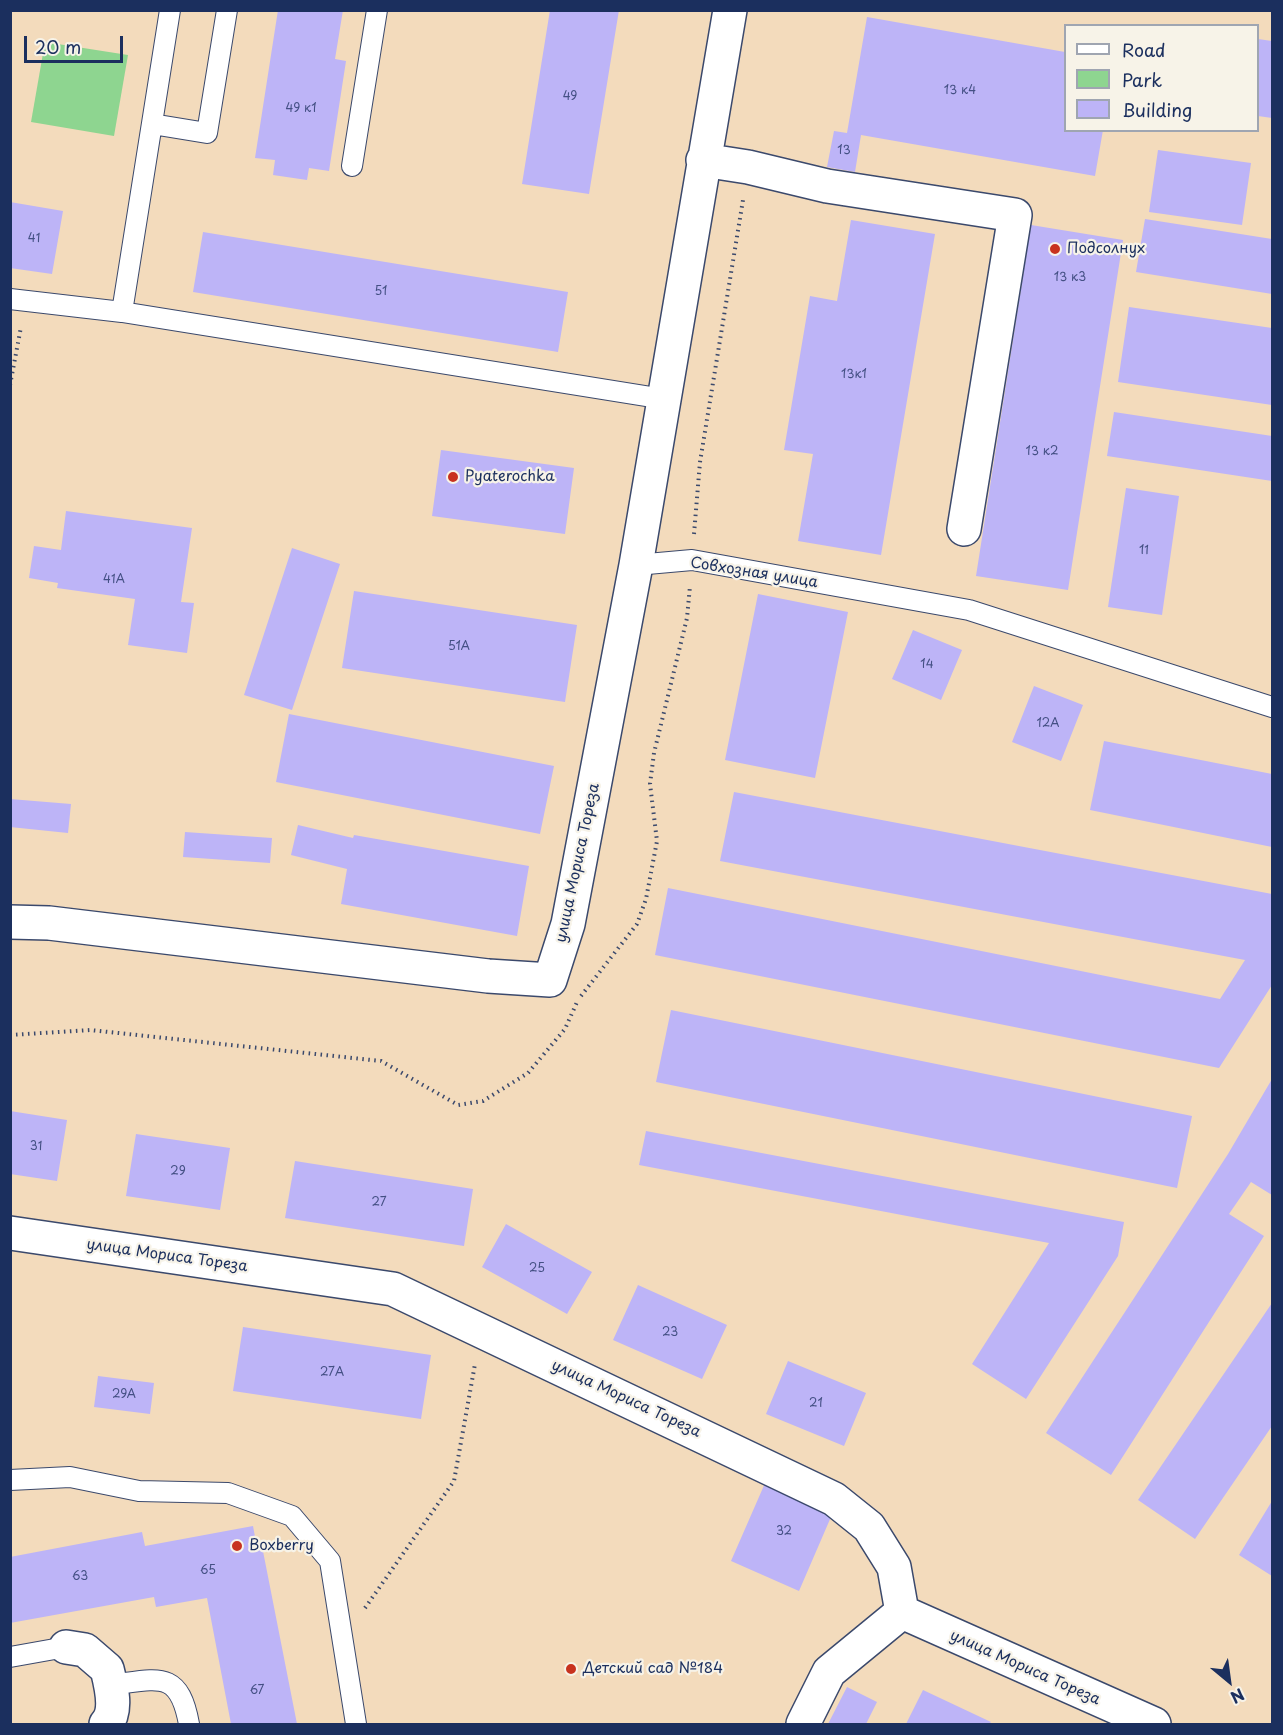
<!DOCTYPE html>
<html>
<head>
<meta charset="utf-8">
<style>
  body { margin:0 }
  #map { position:relative; width:1283px; height:1735px; overflow:hidden; background:#f3dbbc; font-family:"Playpen Sans",sans-serif }
  canvas { display:block }
  .frame { position:absolute; inset:0; border:12px solid #1b2f5e; pointer-events:none }
  .legend { position:absolute; left:1064px; top:24px; width:195px; height:108px; box-sizing:border-box; background:#f7f3e8; border:2px solid #9fa5b1; margin:0; padding:8px 10px; list-style:none; font-size:18px; color:#1b2f5e }
  .legend li { display:flex; align-items:center; gap:12px; height:30px }
  .legend b { width:30px; border:2px solid #9fa5b1 }
  .north { position:absolute; left:1199px; top:1651px; width:60px; height:60px; -webkit-text-stroke:4px #f7f3e8; paint-order:stroke; rotate:151deg; font-size:16px; font-weight:700; line-height:24px; text-align:center; color:#1b2f5e }
  .north::after { content:''; display:block; margin:auto; width:21px; height:27px; background:#1b2f5e; clip-path:polygon(50% 0,100% 100%,50% 72%,0 100%) }
  .scale { position:absolute; left:24px; top:36px; width:99px; height:27px; box-sizing:border-box; border:3px solid #1b2f5e; border-top:0; padding-left:8px; font-size:18px; line-height:21px; white-space:nowrap; color:#1b2f5e; -webkit-text-stroke:4px #f7f3e8; paint-order:stroke }
</style>
</head>
<body>
<div id="map">
<canvas width="1283" height="1735"></canvas>
<div class="frame"></div>
<ul class="legend">
<li><b style="height:8px;background:#fff"></b>Road</li>
<li><b style="height:16px;background:#8ed590"></b>Park</li>
<li><b style="height:16px;background:#bdb4f7"></b>Building</li>
</ul>
<div class="north">N</div>
<div class="scale">20 m</div>
</div>
<script>
const g = document.querySelector('canvas').getContext('2d');
g.lineJoin = 'round';
function fillPath(path, color) { g.fillStyle = color; g.fill(path, 'evenodd'); }
function strokePath(path, color, width, dash) { g.strokeStyle = color; g.lineWidth = width; g.lineCap = dash ? 'butt' : 'round'; g.setLineDash(dash || []); g.stroke(path); }
function write(font, color, halo, rows, align = 'center') {
  g.font = font + ' "Playpen Sans",sans-serif'; g.lineWidth = 4.5; g.setLineDash([]); g.textBaseline = 'middle'; g.strokeStyle = halo; g.fillStyle = color; for (const [text, x, y, turn = 0] of rows) {
    g.save(); g.translate(x, y); g.rotate((+turn || 0) * Math.PI / 180); g.textAlign = isNaN(turn) ? turn : align; if (halo) g.strokeText(text, 0, 0); g.fillText(text, 0, 0); g.restore();
  }
}
fillPath(new Path2D(`
  M45 42 128 55 114 136 31 122Z`), '#8ed590');
fillPath(new Path2D(`
  M278 10H343L335 59 346 61 329 171 309 168 307 180 273 175 275 160 255 158Z
  M550 10H619L589 194 522 184Z
  M867 17 1065 52V130H1103L1095 176 861 135 855 172 827 167 834 131 847 133Z
  M1258 39 1272 41V118L1258 116Z
  M1158 150 1251 163 1242 225 1149 212Z
  M10 202 63 211 52 274 10 268Z
  M1145 219 1272 239V294L1136 272Z
  M851 220 935 234 881 555 798 541 813 454 784 450 810 296 837 301Z
  M1031 225 1123 240 1068 590 976 576Z
  M203 232 568 292 558 352 193 292Z
  M1129 307 1272 328V405L1118 382Z
  M1114 412 1272 436V481L1107 456Z
  M441 450 574 468 565 534 432 516Z
  M1126 488 1179 496 1162 615 1108 607Z
  M66 511 192 528 181 602 194 603 187 653 128 645 135 599 57 588 58 583 29 578 34 546 61 550Z
  M292 548 340 564 292 710 244 695Z
  M354 591 577 625 565 702 342 668Z
  M758 594 848 612 815 778 725 760Z
  M913 630 962 650 941 700 892 679Z
  M1034 686 1083 705 1061 761 1012 742Z
  M289 714 554 766 540 834 276 782Z
  M1104 741 1272 774V847L1090 810Z
  M734 792 1272 894V985L1219 1068 655 955 668 888 1220 999 1245 960 720 861Z
  M10 799 71 804 68 833 10 827Z
  M298 825 353 838 354 835 529 866 517 936 341 904 347 869 291 855Z
  M185 832 272 838 270 863 183 857Z
  M671 1010 1192 1116 1177 1188 656 1082Z
  M1272 1079V1195L1251 1182 1229 1214 1264 1236 1111 1475 1046 1433 1228 1154Z
  M10 1111 67 1120 57 1181 10 1174Z
  M646 1131 1124 1222 1118 1256 1026 1399 972 1364 1049 1243 639 1165Z
  M136 1134 230 1148 220 1210 126 1196Z
  M295 1161 473 1189 464 1246 285 1218Z
  M506 1224 592 1272 567 1314 482 1267Z
  M638 1285 727 1325 702 1379 613 1340Z
  M1272 1303V1426L1195 1539 1138 1500Z
  M243 1327 431 1355 421 1419 233 1391Z
  M788 1361 866 1393 844 1446 766 1414Z
  M98 1376 154 1383 150 1414 94 1407Z
  M769 1474 837 1503 799 1591 731 1561Z
  M1272 1501V1576L1239 1555Z
  M253 1526 256 1542 261 1541 297 1724H231L207 1598 156 1607 154 1597 10 1623V1557L142 1532 145 1546Z
  M847 1687 877 1702 866 1724H828Z
  M923 1690 991 1722 989 1724H906Z`), '#bdb4f7');
const lane = new Path2D(`
  M170 10 122 312 664 399
  M152 124 207 133 227 10
  M352 166 377 10
  M10 299 122 312
  M636 565 692 560 969 610 1272 707
  M10 1480 70 1477 139 1491 228 1493 292 1516 330 1561 356 1724
  M10 1657 66 1647
  M111 1685C158 1679 179 1669 189 1724`);
const street = new Path2D(`
  M703 160 748 167 827 186 1015 215 964 529
  M10 922 49 923 488 976 550 980 568 924 636 565 730 10
  M10 1233 393 1289 834 1499 869 1527 894 1567 902 1612
  M902 1612 1154 1724
  M66 1647 85 1650 107 1669C111 1685 118 1711 106 1724
  M803 1724 829 1672 902 1612`);
strokePath(lane, '#3b496c', 22);
strokePath(street, '#3b496c', 36);
strokePath(new Path2D(`
  M10 385 21 327
  M694 534 700 462 743 200
  M581 996 637 924 646 899 657 841 650 784 654 753 687 618 690 586
  M10 1035 90 1030 381 1061 458 1105 483 1101 528 1073 565 1029 577 1002
  M365 1608 454 1481 475 1364`), '#3b496c', 4, [1.5, 4.5]);
strokePath(lane, '#fff', 20);
strokePath(street, '#fff', 33);
for (const [x, y, r, color] of [
  [1055,249,6,"#c8321e"],
  [453,477,6,"#c8321e"],
  [237,1546,6,"#c8321e"],
  [571,1669,6,"#c8321e"]
]) { const dot = new Path2D(); dot.arc(x, y, r, 0, 2 * Math.PI); g.fillStyle = color; g.fill(dot); strokePath(dot, '#f7f3e8', 2); }
write('12px', '#445084', null, [
  ["13 к4",960,91],
  ["49",570,97],
  ["49 к1",301,109],
  ["13",844,151],
  ["41",34,239],
  ["13 к3",1070,278],
  ["51",381,292],
  ["13к1",854,375],
  ["13 к2",1042,452],
  ["11",1144,551],
  ["41А",114,580],
  ["51А",459,647],
  ["14",927,665],
  ["12А",1048,724],
  ["31",36,1147],
  ["29",178,1172],
  ["27",379,1203],
  ["25",537,1269],
  ["23",670,1333],
  ["27А",332,1373],
  ["29А",124,1395],
  ["21",816,1404],
  ["32",784,1532],
  ["65",208,1571],
  ["63",80,1577],
  ["67",257,1691]
]);
write('15px', '#1b2f5e', '#f7f3e8', [
  ["Подсолнух",1067,249],
  ["Pyaterochka",465,477],
  ["Boxberry",249,1546],
  ["Детский сад №184",583,1669]
], 'left');
write('15px', '#1b2f5e', '#f7f3e8', [
  ["Совхозная улица",754,573,9],
  ["улица Мориса Тореза",578,863,-78],
  ["улица Мориса Тореза",167,1256,8],
  ["улица Мориса Тореза",626,1399,25],
  ["улица Мориса Тореза",1025,1668,24]
]);
</script>
</body>
</html>
